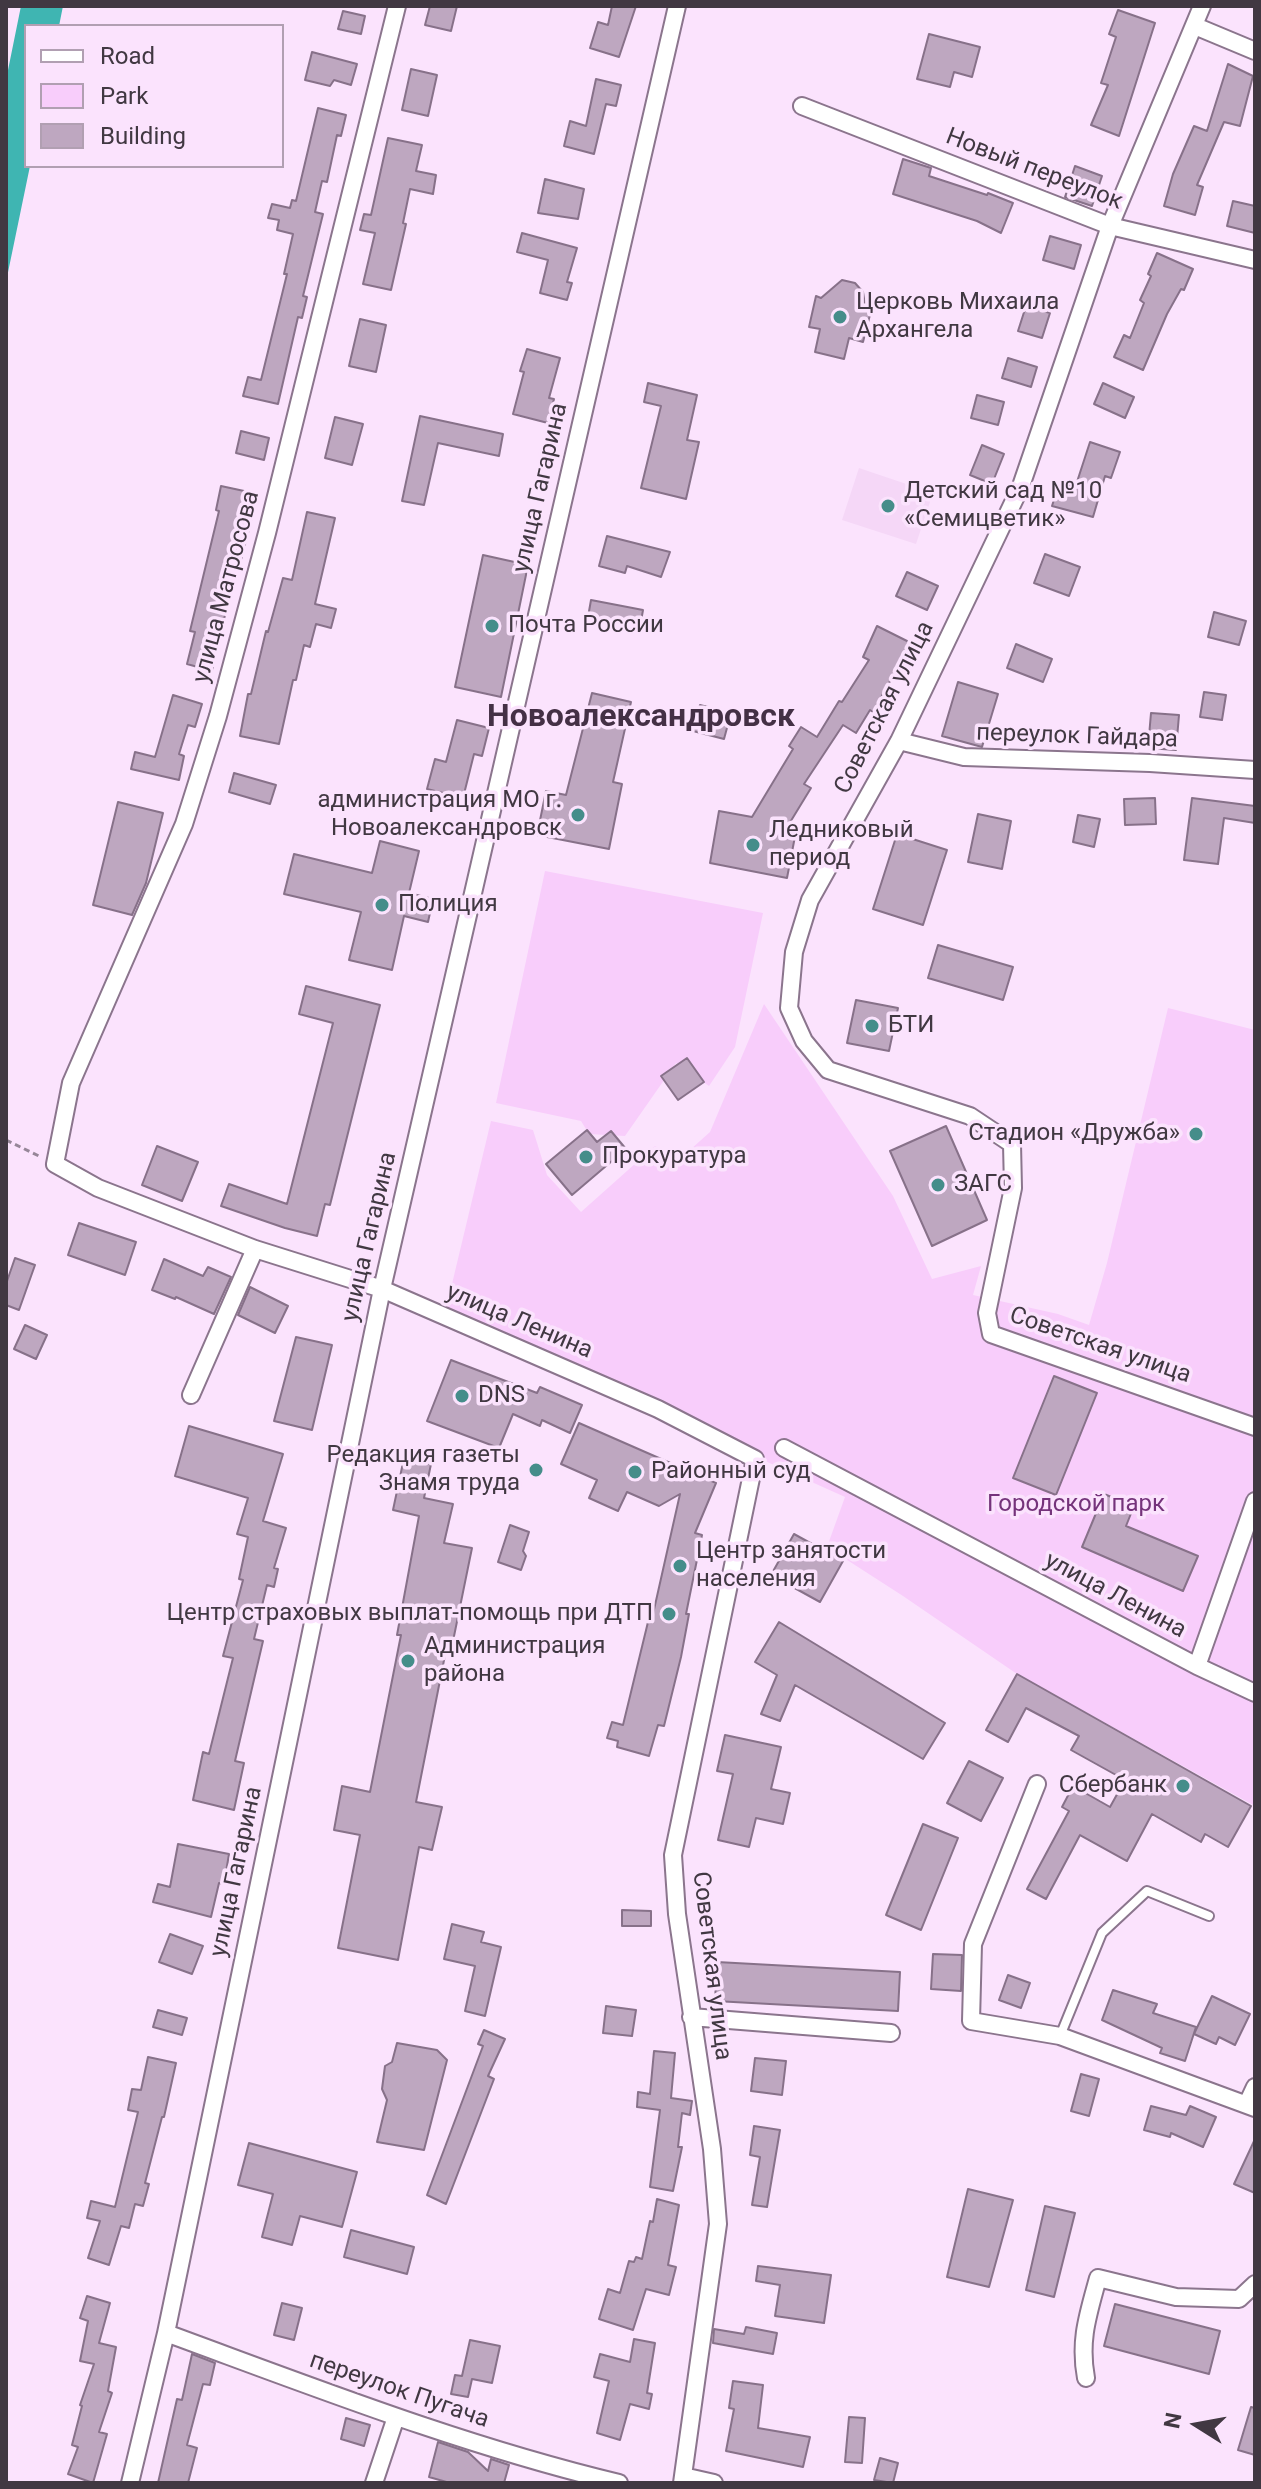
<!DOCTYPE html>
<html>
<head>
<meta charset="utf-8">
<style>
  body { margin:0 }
  #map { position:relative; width:1261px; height:2489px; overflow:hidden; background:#fbe3fd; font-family:Roboto,sans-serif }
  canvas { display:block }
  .frame { position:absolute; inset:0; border:8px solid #413842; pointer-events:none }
  .legend { position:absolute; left:24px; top:24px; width:260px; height:144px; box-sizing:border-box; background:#fbe3fd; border:2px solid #b19fb2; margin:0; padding:10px 14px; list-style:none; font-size:24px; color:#413842 }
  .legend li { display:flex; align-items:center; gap:16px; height:40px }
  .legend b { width:40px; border:2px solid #b19fb2 }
  .north { position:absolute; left:1157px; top:2385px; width:80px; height:80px; -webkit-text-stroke:6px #fbe3fd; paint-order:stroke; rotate:281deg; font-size:22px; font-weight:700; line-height:32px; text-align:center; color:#413842 }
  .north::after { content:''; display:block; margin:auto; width:28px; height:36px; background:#413842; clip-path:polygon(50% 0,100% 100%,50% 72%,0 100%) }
</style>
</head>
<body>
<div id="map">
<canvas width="1261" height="2489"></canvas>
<div class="frame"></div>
<ul class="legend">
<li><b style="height:10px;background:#fff"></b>Road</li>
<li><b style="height:22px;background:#f8cdfb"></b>Park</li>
<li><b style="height:22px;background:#bea7c0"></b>Building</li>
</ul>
<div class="north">N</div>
</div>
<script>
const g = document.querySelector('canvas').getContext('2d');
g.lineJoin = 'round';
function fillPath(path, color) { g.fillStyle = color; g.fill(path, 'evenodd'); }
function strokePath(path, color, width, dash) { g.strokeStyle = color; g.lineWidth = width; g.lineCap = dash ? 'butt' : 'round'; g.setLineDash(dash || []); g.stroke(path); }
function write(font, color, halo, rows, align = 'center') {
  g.font = font + ' Roboto,sans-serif'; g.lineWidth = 7; g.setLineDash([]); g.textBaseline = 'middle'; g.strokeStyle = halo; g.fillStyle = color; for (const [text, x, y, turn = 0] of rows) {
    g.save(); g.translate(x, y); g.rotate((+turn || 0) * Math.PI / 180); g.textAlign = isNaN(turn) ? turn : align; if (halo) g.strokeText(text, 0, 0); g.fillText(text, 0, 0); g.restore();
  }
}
fillPath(new Path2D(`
  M859 468 933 493 916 544 842 520Z`), '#f5d7f7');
fillPath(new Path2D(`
  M545 871 763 913 735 1047 709 1086 676 1063 625 1136 589 1134 581 1121 496 1103Z
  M764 1004 893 1196 932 1279 981 1266 973 1295 1058 1314 1089 1325 1107 1263 1168 1008 1255 1030V1806L1017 1674 903 1596 827 1547 845 1497 754 1456 446 1309 491 1121 533 1130 547 1175 581 1212 655 1146 681 1158 710 1132Z`), '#f8cdfb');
fillPath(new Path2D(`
  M21 6H63L59 26H26V166H30L6 282V80Z`), '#3fb5b2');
const building = new Path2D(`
  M430 6H457L451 31 425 25Z
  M612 6H636L619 57 590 48 598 22 608 25Z
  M1118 10 1155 23 1119 136 1091 125 1108 85 1101 83 1116 37 1109 34Z
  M343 11 365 16 361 34 338 29Z
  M929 34 980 47 972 77 954 72 950 87 917 79Z
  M312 52 357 64 351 85 334 80 330 86 305 80Z
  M1228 64 1253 76 1240 126 1224 122 1197 185 1203 187 1195 215 1164 206 1173 174 1194 126 1207 131Z
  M411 69 437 75 428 116 402 110Z
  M596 79 621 85 616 106 606 104 594 154 564 146 570 121 586 126Z
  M318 108 346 115 341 136 337 135 327 182 322 181 315 212 323 214 303 296 307 297 302 318 298 317 278 404 243 396 248 377 261 380 287 274H284L293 234 277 230 279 220 268 218 272 204 290 208 292 200 296 201Z
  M388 138 422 145 416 171 436 175 433 194 410 189 403 223 406 224 391 290 363 284 375 233 360 230 364 214 371 215Z
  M903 159 931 168 929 176 987 195 988 193 1013 203 1001 233 977 221 893 194Z
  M1075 166 1102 176 1092 206 1065 197Z
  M545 179 584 189 578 219 538 213Z
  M1233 201 1255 206V233L1227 226Z
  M522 233 577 248 567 282 572 283 567 300 540 293 548 260 517 252Z
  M1050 236 1081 245 1074 269 1043 260Z
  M1157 253 1193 269 1184 290 1181 289 1167 314 1143 370 1114 357 1124 335 1130 338 1144 303 1140 300 1151 276 1148 274Z
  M842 280 855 283 863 292 865 305 872 307 863 342 849 338 844 359 815 352 820 329 809 327 816 296 821 298Z
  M1026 306 1050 313 1042 338 1018 331Z
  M360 319 386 325 376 372 349 366Z
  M527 349 560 358 549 398 554 399 548 423 513 414 524 372 520 371Z
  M1008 358 1037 367 1031 387 1002 378Z
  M648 383 697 395 687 440 699 442 686 499 641 488 661 406 644 402Z
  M1103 383 1134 397 1125 418 1094 404Z
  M977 395 1004 402 998 425 971 418Z
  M420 416 503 434 499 456 438 443 424 505 402 501Z
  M335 417 363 424 352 465 325 458Z
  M241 431 269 438 264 460 236 453Z
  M1090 442 1120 452 1111 478 1105 476 1093 517 1052 506 1059 484 1075 488Z
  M982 445 1004 454 992 484 970 475Z
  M221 486 258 494 241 560 238 559 212 671 187 664 195 632 190 631 219 511 216 510Z
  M307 512 335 518 315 604 336 609 331 628 316 624 310 647 304 645 296 680H293L279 744 240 736 248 694H251L266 631 268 632 283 578 292 580Z
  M607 536 670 552 661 577 627 566 625 573 599 566Z
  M1045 554 1080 567 1069 596 1034 583Z
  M483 555 528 565 501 697 455 687Z
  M907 572 938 586 927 610 896 596Z
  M591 600 643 610 640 627 588 617Z
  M1214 612 1246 621 1239 645 1208 637Z
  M877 626 911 643 873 712 870 710 856 733 843 725 804 784 811 788 789 824 797 826 787 878 710 863 719 811 752 817 793 749 789 746 801 727 817 737 839 701 842 702 869 660 863 657Z
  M1016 644 1052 659 1043 682 1007 668Z
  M958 682 998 694 982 747 942 736Z
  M1204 692 1226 695 1222 720 1200 717Z
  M592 693 631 702 613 782 622 784 609 849 537 835 546 791 566 795Z
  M173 695 202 704 195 727 188 725 179 754 184 756 179 780 131 769 135 752 155 757Z
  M700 705 731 713 724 739 693 731Z
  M1151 713 1179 715 1176 750 1148 748Z
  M457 720 489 728 482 756 474 754 463 798 427 789 435 759 446 762Z
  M234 773 276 785 270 804 229 792Z
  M1155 798 1156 824 1125 825 1124 799Z
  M1192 798 1255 806V823L1224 818 1218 864 1184 860Z
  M118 802 163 813 146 883 132 915 93 905Z
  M978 814 1011 821 1002 869 968 862Z
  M1078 815 1100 819 1094 847 1073 842Z
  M897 834 947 850 923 925 873 909Z
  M380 841 419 851 409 893 433 899 428 922 404 916 392 970 349 960 361 912 284 894 294 854 372 873Z
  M938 945 1013 967 1003 1000 928 978Z
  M306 986 380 1005 330 1205 325 1204 317 1236 285 1228 221 1206 229 1184 287 1204 333 1023 299 1014Z
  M856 1000 898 1008 889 1051 847 1043Z
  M687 1058 704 1082 678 1100 661 1076Z
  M946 1126 987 1220 932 1246 890 1151Z
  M587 1130 597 1142 611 1131 626 1149 572 1195 546 1164Z
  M157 1146 198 1162 182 1201 142 1185Z
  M79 1223 136 1242 125 1275 68 1255Z
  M15 1258 35 1265 19 1310 6 1305V1284Z
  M164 1259 203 1276 208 1267 231 1277 214 1314 176 1297 175 1299 152 1290Z
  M250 1287 288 1306 275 1333 238 1315Z
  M25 1325 47 1335 36 1359 14 1349Z
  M296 1337 332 1345 312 1430 274 1421Z
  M451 1360 537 1393 540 1387 582 1405 570 1433 542 1420 540 1426 513 1414 499 1448 427 1421Z
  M1054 1376 1097 1393 1056 1495 1013 1478Z
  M579 1423 716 1483 695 1533 702 1535 686 1614H689L681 1657 664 1726 658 1725 649 1756 617 1747 618 1741 607 1738 612 1722 623 1725 648 1622 651 1623 680 1494 659 1506 627 1492 618 1511 589 1498 597 1480 561 1464Z
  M189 1426 283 1454 263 1521 286 1528 274 1568 278 1569 274 1587 267 1585 254 1639 263 1641 235 1761 244 1763 234 1810 193 1800 203 1752 209 1754 233 1658 223 1656 243 1580 239 1579 248 1537 237 1534 248 1498 175 1476Z
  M404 1458 431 1464 424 1498 453 1504 444 1543 472 1548 452 1646 447 1645 416 1802 442 1807 432 1850 419 1847 398 1960 338 1948 360 1835 334 1830 342 1786 370 1792 401 1635H397L419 1516 393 1510Z
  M1104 1494 1134 1506 1126 1526 1198 1556 1183 1591 1082 1547Z
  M510 1525 529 1532 523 1551 526 1556 521 1570 498 1562Z
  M794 1534 843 1561 820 1602 771 1575Z
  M779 1622 945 1723 923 1759 795 1685 780 1721 761 1714 777 1675 755 1662Z
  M1017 1674 1251 1806 1228 1847 1205 1834 1201 1842 1152 1814 1127 1861 1080 1835 1046 1899 1027 1889 1069 1811 1062 1807 1073 1786 1110 1807 1125 1780 1071 1750 1079 1736 1026 1708 1008 1742 986 1730Z
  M725 1735 781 1747 771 1789 790 1793 783 1824 756 1818 749 1847 718 1840 733 1774 717 1771Z
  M969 1761 1003 1778 981 1821 947 1803Z
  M923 1824 958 1838 921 1930 886 1915Z
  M178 1844 229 1854 224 1884 219 1883 211 1917 153 1902 158 1884 170 1887Z
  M622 1910 651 1911V1926H622Z
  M452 1924 484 1932 481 1942 501 1947 485 2016 465 2011 475 1966 444 1959Z
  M170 1934 203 1946 192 1974 159 1962Z
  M933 1954 962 1955 961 1991 931 1989Z
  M717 1962 900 1972 898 2011 715 2001Z
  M1008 1975 1030 1983 1021 2008 999 2000Z
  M1113 1990 1157 2004 1153 2013 1196 2027 1185 2061 1160 2053 1162 2048 1102 2020Z
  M1212 1996 1250 2014 1235 2045 1219 2037 1216 2044 1194 2034Z
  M606 2006 636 2010 632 2036 603 2033Z
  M158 2010 187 2018 182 2035 153 2027Z
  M484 2030 505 2039 488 2076 494 2079 446 2204 427 2195 483 2046 478 2044Z
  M397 2043 437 2050 447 2060 424 2150 377 2142 387 2100 382 2089 385 2066 392 2062Z
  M654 2051 675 2053 671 2098 692 2101 690 2115 682 2113 678 2147H682L673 2191 650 2187 660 2110 637 2107 638 2092 650 2094Z
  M148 2057 176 2063 164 2117H162L145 2183 149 2184 143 2206 135 2204 129 2228 121 2226 109 2265 88 2258 100 2221 87 2218 91 2201 115 2207 138 2112 128 2110 132 2089 141 2090Z
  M755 2058 786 2061 782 2095 751 2091Z
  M1081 2074 1099 2079 1089 2116 1071 2111Z
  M1151 2106 1186 2115 1190 2106 1216 2117 1203 2147 1171 2133 1170 2137 1144 2130Z
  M754 2126 780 2130 767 2207 752 2205 760 2157 750 2155Z
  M1255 2139V2193L1234 2184Z
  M249 2143 357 2172 342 2227 300 2216 292 2245 262 2237 273 2194 238 2185Z
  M968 2189 1013 2200 989 2287 947 2277Z
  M657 2199 679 2205 668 2265 676 2267 669 2295 646 2289 633 2330 599 2319 608 2289 620 2293 629 2261 634 2262 636 2257 642 2259 650 2221 653 2222Z
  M1045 2206 1075 2213 1054 2297 1026 2290Z
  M351 2230 414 2247 407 2274 344 2257Z
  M758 2266 831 2275 824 2323 775 2316 780 2285 756 2281Z
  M87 2296 110 2303 99 2343 116 2347 108 2391 112 2393 99 2432 107 2434 93 2483 68 2474 78 2447 72 2445 82 2406 80 2405 94 2364 80 2361 88 2321 80 2318Z
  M282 2303 302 2308 294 2340 274 2335Z
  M1115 2304 1220 2331 1209 2374 1104 2346Z
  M746 2327 777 2333 773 2354 713 2343 714 2329 744 2334Z
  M634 2339 655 2343 647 2393 652 2394 649 2409 630 2404 620 2440 597 2433 609 2381 594 2377 600 2354 630 2362Z
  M470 2340 500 2346 492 2383 472 2379 468 2397 451 2394 455 2375 462 2376Z
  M192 2354 215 2363 210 2385 203 2384 187 2445 197 2448 188 2483H158L177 2399 182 2400Z
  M733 2381 763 2385 758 2428 810 2437 803 2467 726 2451 734 2409 729 2408Z
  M1251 2407 1255 2408V2455L1238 2450Z
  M849 2417 865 2418 862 2463 845 2462Z
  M346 2418 370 2425 364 2446 341 2439Z
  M438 2442 468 2452 488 2471 491 2459 509 2465 504 2483H450L429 2477Z
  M880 2458 898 2463 893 2483 874 2480Z`);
fillPath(building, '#bea7c0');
strokePath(building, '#877189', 2);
const lane = new Path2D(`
  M1060 2036 1102 1933 1147 1891 1209 1916`);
const street = new Path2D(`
  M397 6 267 533 218 716 184 824 71 1083 55 1164 98 1188 255 1249 382 1289 658 1409 755 1459 673 1855 677 1914 712 2149 718 2224 682 2483
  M1202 6 1110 226 1021 486 899 741 810 900 794 952 789 1008 804 1041 828 1070 970 1116 1012 1144 1013 1188 987 1313 991 1334 1255 1427
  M1195 26 1255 51
  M802 106 1110 226 1255 260
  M899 741 964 757 1150 763 1255 770
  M191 1395 255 1249
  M784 1448 1197 1666 1255 1693
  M1197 1666 1255 1501
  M1037 1784 973 1944 971 2021 1060 2036 1255 2108
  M691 2017 891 2033
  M1247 2104 1255 2087
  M166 2333C316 2388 464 2446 619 2483
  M1086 2378C1079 2340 1088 2315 1098 2278L1176 2297 1239 2299 1255 2284
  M683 2476 714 2483
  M130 2483 166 2333 382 1289 677 6
  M374 2483 396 2417`);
strokePath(lane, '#8b758d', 12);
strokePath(street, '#8b758d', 20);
strokePath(new Path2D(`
  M6 1140 41 1157`), '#968698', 3, [6, 4]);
strokePath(lane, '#fff', 8);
strokePath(street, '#fff', 16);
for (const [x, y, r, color] of [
  [840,317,8,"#458d8a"],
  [888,506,8,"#458d8a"],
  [492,626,8,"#458d8a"],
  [578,815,8,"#458d8a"],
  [753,845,8,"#458d8a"],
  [382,905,8,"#458d8a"],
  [872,1026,8,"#458d8a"],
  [1196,1134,8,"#458d8a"],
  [586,1157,8,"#458d8a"],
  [938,1185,8,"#458d8a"],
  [462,1396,8,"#458d8a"],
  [536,1470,8,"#458d8a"],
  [635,1472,8,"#458d8a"],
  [680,1566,8,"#458d8a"],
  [669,1614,8,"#458d8a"],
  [408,1661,8,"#458d8a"],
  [1183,1786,8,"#458d8a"]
]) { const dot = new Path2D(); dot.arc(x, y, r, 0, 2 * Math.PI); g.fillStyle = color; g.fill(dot); strokePath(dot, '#fbe3fd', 3); }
write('24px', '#413842', '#fbe3fd', [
  ["Новый переулок",1034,170,21],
  ["улица Гагарина",541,488,-77],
  ["улица Матросова",227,587,-75],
  ["Советская улица",885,708,-63],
  ["переулок Гайдара",1077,737,2],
  ["улица Гагарина",370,1237,-77],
  ["улица Ленина",519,1322,23],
  ["Советская улица",1100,1346,19],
  ["улица Ленина",1115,1596,28],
  ["улица Гагарина",237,1872,-78],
  ["Советская улица",711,1966,83],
  ["переулок Пугача",399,2391,19]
]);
write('24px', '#413842', '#fbe3fd', [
  ["Церковь Михаила",856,303],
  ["Архангела",856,331],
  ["Детский сад №10",904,492],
  ["«Семицветик»",904,520],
  ["Почта России",508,626],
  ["администрация МО г.",562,801,"right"],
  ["Новоалександровск",562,829,"right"],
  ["Ледниковый",769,831],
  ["период",769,859],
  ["Полиция",398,905],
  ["БТИ",888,1026],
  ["Стадион «Дружба»",1180,1134,"right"],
  ["Прокуратура",602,1157],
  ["ЗАГС",954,1185],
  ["DNS",478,1396],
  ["Редакция газеты",520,1456,"right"],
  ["Знамя труда",520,1484,"right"],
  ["Районный суд",651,1472],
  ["Центр занятости",696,1552],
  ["населения",696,1580],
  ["Центр страховых выплат-помощь при ДТП",653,1614,"right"],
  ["Администрация",424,1647],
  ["района",424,1675],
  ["Сбербанк",1167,1786,"right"]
], 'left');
write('24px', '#75337b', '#fbe3fd', [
  ["Городской парк",1076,1505]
]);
write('bold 32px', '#443045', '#fbe3fd', [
  ["Новоалександровск",641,718]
]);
</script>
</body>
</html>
